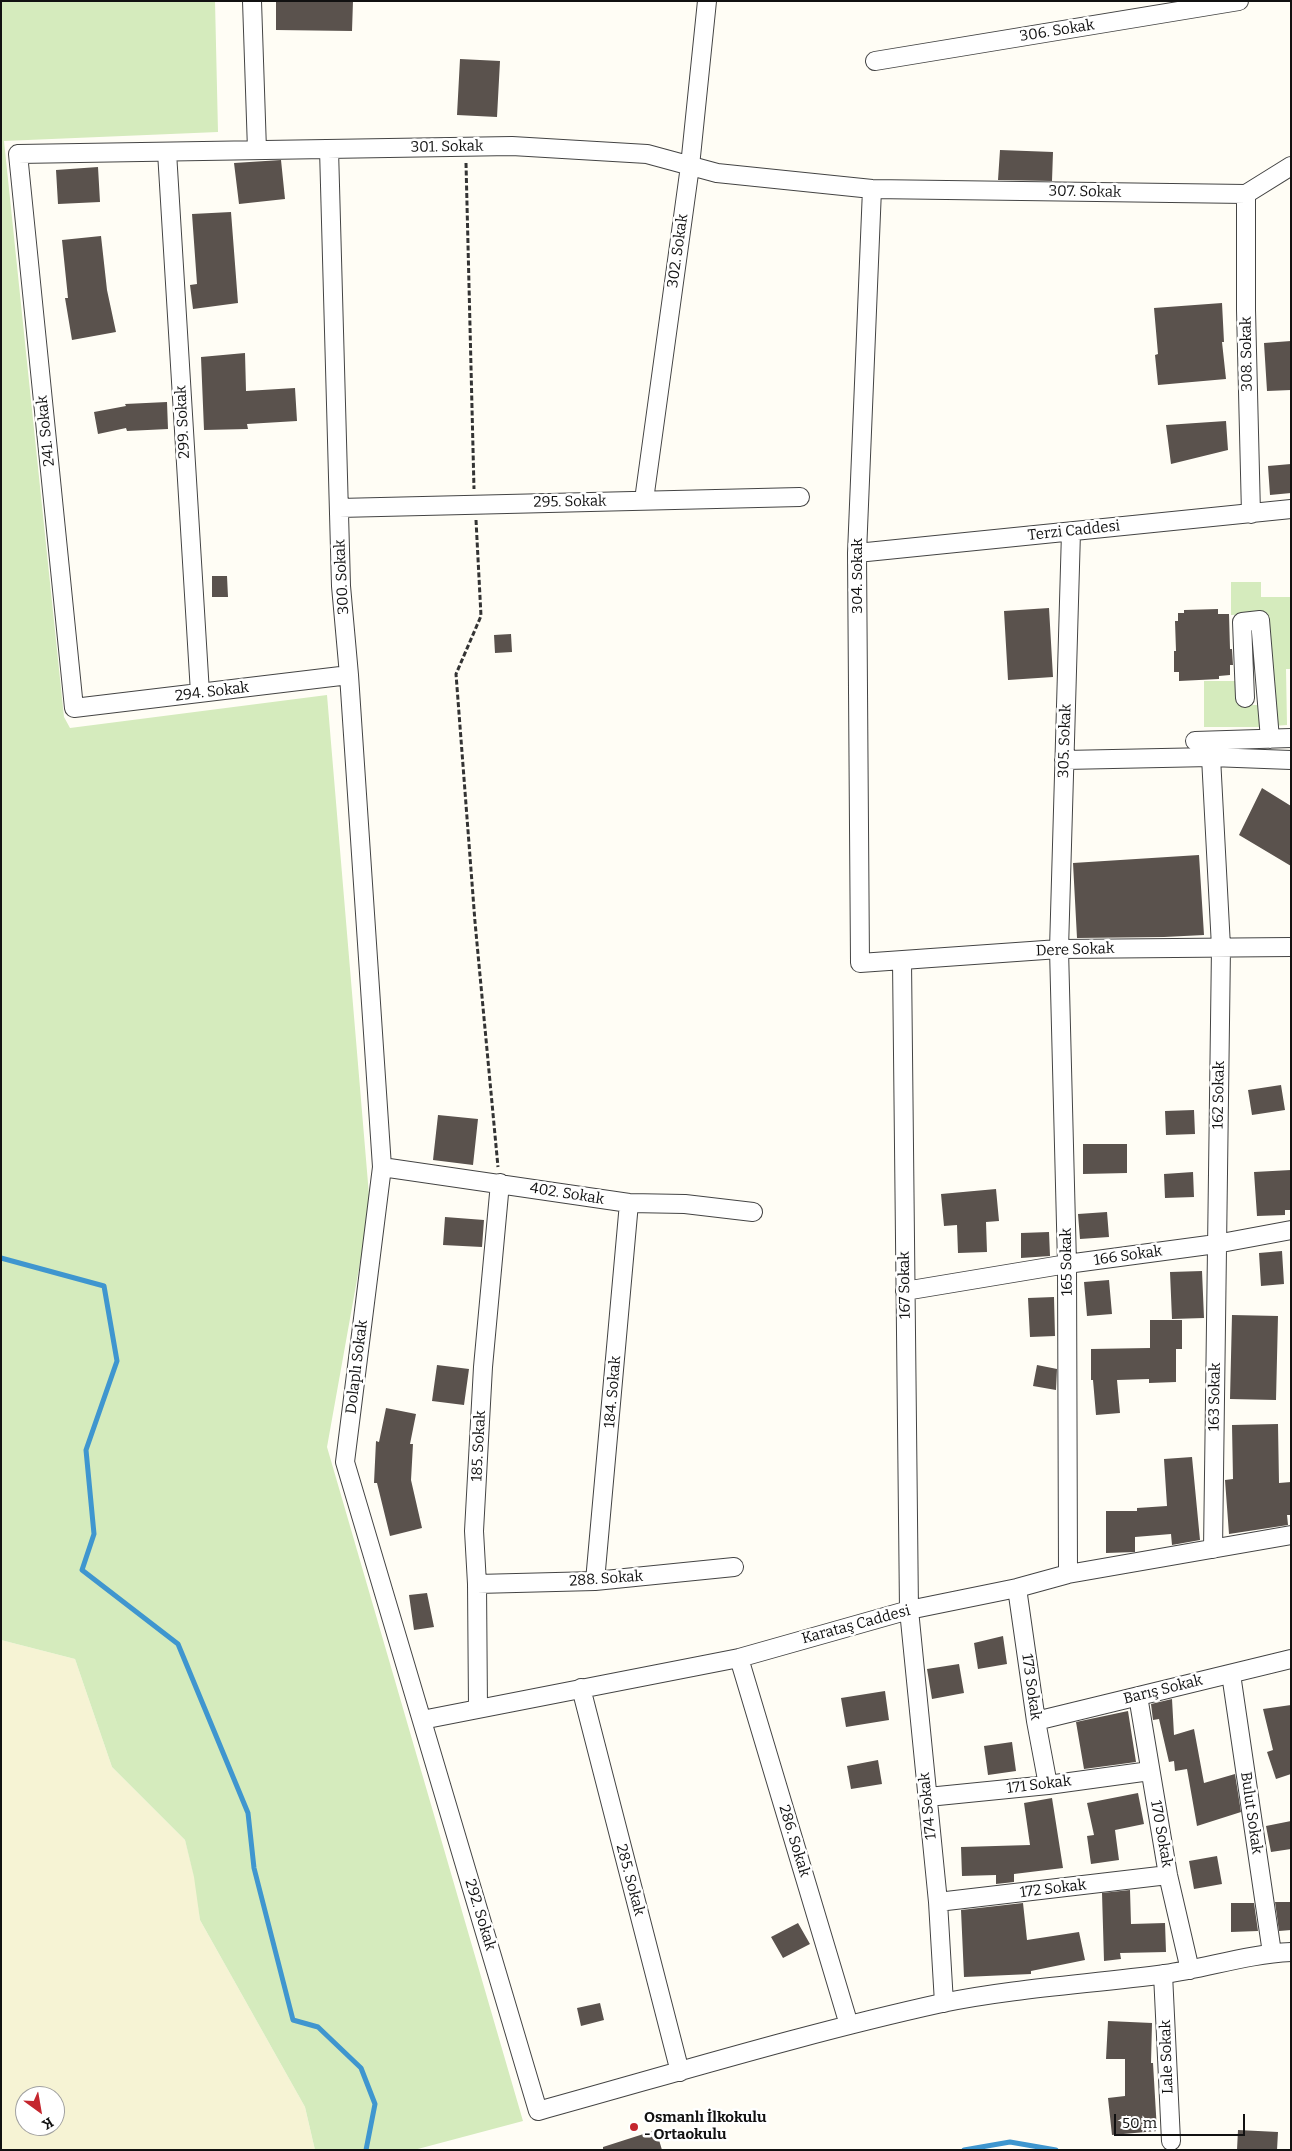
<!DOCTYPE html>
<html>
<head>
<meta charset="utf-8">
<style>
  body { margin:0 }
  #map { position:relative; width:1292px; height:2151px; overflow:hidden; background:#fffdf5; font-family:Bitter,serif }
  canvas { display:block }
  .frame { position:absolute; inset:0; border:2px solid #111; pointer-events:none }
  .north { position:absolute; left:15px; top:2086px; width:50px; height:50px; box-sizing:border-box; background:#fff; border:1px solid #a0a0a0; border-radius:50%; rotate:148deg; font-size:14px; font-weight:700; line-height:20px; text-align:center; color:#111 }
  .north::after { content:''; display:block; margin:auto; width:18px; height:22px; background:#c4262e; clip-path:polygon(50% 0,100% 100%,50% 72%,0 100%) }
  .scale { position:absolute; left:1114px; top:2114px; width:131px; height:22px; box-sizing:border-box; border:2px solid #111; border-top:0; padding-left:6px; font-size:15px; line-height:18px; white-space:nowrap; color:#111; -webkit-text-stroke:4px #fff; paint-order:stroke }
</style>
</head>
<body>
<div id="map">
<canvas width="1292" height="2151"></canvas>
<div class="frame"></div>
<div class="north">K</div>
<div class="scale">50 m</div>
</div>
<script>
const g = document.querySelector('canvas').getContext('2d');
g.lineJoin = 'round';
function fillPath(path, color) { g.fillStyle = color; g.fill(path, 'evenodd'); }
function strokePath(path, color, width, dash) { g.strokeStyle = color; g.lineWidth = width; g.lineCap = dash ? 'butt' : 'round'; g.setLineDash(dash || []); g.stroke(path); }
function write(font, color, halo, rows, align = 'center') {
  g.font = font + ' Bitter,serif'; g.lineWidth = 5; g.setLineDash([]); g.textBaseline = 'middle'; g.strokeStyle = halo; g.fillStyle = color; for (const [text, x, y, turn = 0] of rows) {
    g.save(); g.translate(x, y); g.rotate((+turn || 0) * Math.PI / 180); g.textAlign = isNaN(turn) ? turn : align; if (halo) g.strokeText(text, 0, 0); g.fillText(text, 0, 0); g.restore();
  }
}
fillPath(new Path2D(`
  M1 1640 75 1659 112 1767 185 1840 196 1883 200 1920 305 2107 315 2150H1ZM25 2096H55V2126H25Z`), '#f6f3d4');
fillPath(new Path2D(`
  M1 1H215L218 132 4 141 64 717 70 728 327 695 370 1207 327 1447 523 2121 414 2150H315L305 2107 200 1920 194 1877 185 1840 112 1767 75 1659 1 1640Z
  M1231 582H1261V597H1291V669H1286L1287 725 1272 726 1267 614 1231 615Z
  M1204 681H1237L1238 705H1259V727H1204Z`), '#d5ebbd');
strokePath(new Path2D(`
  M1 1258 104 1286 117 1361 86 1450 94 1534 82 1570 178 1644 248 1813 254 1868 293 2020 318 2027 361 2068 375 2104 366 2150
  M964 2150 1010 2142 1056 2150`), '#3f96cf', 5);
fillPath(new Path2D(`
  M276 1H353L352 31 276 30Z
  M460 59 500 61 497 117 457 115Z
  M1000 150 1053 152 1052 181 998 180Z
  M281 160 285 199 239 204 234 163Z
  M98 167 100 202 58 204 56 170Z
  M231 212 238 303 193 309 190 285 197 284 192 214Z
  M101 236 107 290 116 332 72 340 65 298H68L62 240Z
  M1222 303 1224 342H1222L1226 379 1158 385 1155 355 1158 354 1154 308Z
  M1291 341V390L1267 391 1264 343Z
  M245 353 246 391 295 388 297 421 247 424 248 429 204 430 201 357Z
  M167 402 168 429 127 431 126 428 98 434 94 412 126 406 125 404Z
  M1226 421 1228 450 1171 464 1166 425Z
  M1291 464V493L1270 495 1268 466Z
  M212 576H227L228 597H212Z
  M1049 608 1053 677 1008 680 1004 611Z
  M1218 609V614H1229L1230 649H1232L1233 665H1230V675L1219 676V679L1179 681V672H1174V651H1176L1175 621H1178V613H1184V610Z
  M511 634 512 652 495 653 494 635Z
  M1262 788 1291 806V866L1239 835Z
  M1199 855 1204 935 1164 937 1077 938 1073 863Z
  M1281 1085 1285 1110 1252 1115 1248 1090Z
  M1194 1110 1195 1134 1166 1135 1165 1111Z
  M438 1115 478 1119 473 1165 433 1160Z
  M1083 1144H1127V1173L1083 1174Z
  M1291 1170V1210H1285V1215L1257 1216 1254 1172Z
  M1193 1172 1194 1197 1165 1198 1164 1174Z
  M996 1189 999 1221 986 1222 987 1252 958 1253 957 1225 944 1226 941 1194Z
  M1107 1212 1109 1237 1080 1239 1078 1214Z
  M445 1217 484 1220 482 1247 443 1245Z
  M1049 1232 1050 1256 1021 1258V1233Z
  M1282 1251 1284 1284 1261 1286 1259 1253Z
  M1202 1271 1204 1318 1172 1319 1170 1272Z
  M1109 1280 1112 1314 1087 1316 1084 1282Z
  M1054 1297 1055 1336 1030 1337 1028 1298Z
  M1232 1315 1278 1316 1276 1400 1230 1399Z
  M1150 1320H1182V1349H1176V1382L1149 1383V1379L1117 1380 1120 1413 1096 1415 1093 1380H1091V1349L1150 1348Z
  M437 1365 469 1369 464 1405 432 1401Z
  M1037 1365 1057 1369 1056 1390 1033 1386Z
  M386 1408 416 1414 410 1444H413L411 1480 422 1528 390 1536 377 1483H374L376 1441 379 1442Z
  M1278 1424 1279 1483 1291 1482V1515H1287L1288 1525 1229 1534 1225 1480 1233 1479 1232 1425Z
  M1192 1457 1200 1540 1172 1545 1171 1534 1135 1537V1552L1106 1553V1511H1137V1508L1167 1506 1164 1459Z
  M427 1593 434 1627 414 1630 409 1595Z
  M1003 1636 1007 1664 978 1669 974 1643Z
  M959 1664 964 1693 932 1699 927 1669Z
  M885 1691 889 1720 846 1727 841 1698Z
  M1172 1699 1174 1735 1194 1729 1204 1783 1235 1774 1241 1812 1197 1826 1187 1769 1175 1771 1174 1761 1169 1762 1159 1719 1153 1720 1151 1704Z
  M1291 1705V1774L1276 1779 1267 1752 1273 1750 1263 1709Z
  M1128 1711 1136 1762 1084 1769 1076 1722Z
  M1012 1742 1016 1771 988 1775 984 1746Z
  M878 1760 882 1784 851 1789 847 1766Z
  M1138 1793 1144 1824 1115 1830 1119 1860 1091 1864 1087 1836 1094 1835 1087 1803Z
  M1052 1798 1063 1868 1014 1874V1882L996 1884V1875L962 1876 961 1847 1030 1845 1024 1803Z
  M1291 1821V1849L1271 1852 1266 1826Z
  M1217 1856 1222 1884 1194 1889 1189 1861Z
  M1130 1890 1131 1924 1165 1923 1166 1952 1120 1953 1121 1959 1104 1961 1102 1893Z
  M1275 1902H1291V1930L1279 1931Z
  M1023 1903 1027 1940 1079 1932 1085 1960 1031 1971V1974L964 1977 961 1910Z
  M1231 1903H1254L1258 1931 1231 1932Z
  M798 1923 810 1944 783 1958 771 1937Z
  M600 2003 604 2020 581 2026 577 2008Z
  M1108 2021 1152 2023 1151 2063H1153L1157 2131 1112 2135 1108 2098 1125 2096V2059H1106Z
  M656 2130 662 2150H603V2147Z
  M1238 2130 1278 2132 1277 2150H1237Z`), '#5a524d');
const minor = new Path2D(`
  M252 1 257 150
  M875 61 1239 1
  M329 149 341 586 349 675 382 1167 345 1462 538 2111C672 2074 806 2033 942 2003 1015 1988 1091 1984 1165 1974 1207 1968 1248 1954 1291 1952
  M167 152 200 693
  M872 189 857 553 860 963 1059 949 1291 947
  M1246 194V310L1251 514
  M644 500 690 166 707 1
  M339 508 800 497
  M857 553 1291 509
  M349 675 74 708 18 154 512 146 647 154 717 173 872 189 1246 194 1291 166
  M1245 698 1242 622 1260 620 1270 739
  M1195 741 1291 738
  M1211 757 1221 947 1213 1549
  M1064 760 1211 757 1291 760
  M902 961 909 1610 938 1902 944 2003
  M382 1167 629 1203 685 1204 753 1212
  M905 1291 1067 1264 1216 1244 1291 1230
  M1068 1574 1067 1264 1059 949 1071 532
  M595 1581 629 1203
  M477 1584 595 1581 734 1567
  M1017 1588 1036 1721 1048 1785
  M739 1658 849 2025
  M1231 1674 1272 1953
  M581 1688 680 2072
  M1138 1696 1168 1875 1190 1970
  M478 1708 477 1584 474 1531 483 1367 500 1183
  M422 1720 739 1658 909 1610 1017 1588 1068 1574 1291 1535
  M1036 1721 1291 1659
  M928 1797 1048 1785 1150 1771
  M938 1902 1168 1875
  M1163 1974 1171 2141`);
strokePath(minor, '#444', 20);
strokePath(new Path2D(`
  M466 163 474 489
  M476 520 481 616 456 674 475 922 498 1167`), '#333', 3, [5, 2.5]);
strokePath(minor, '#fff', 18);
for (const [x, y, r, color] of [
  [634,2127,5,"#c4262e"]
]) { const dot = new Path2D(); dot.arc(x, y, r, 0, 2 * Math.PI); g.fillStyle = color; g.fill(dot); strokePath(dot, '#fff', 2); }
write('15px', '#111', '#fff', [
  ["306. Sokak",1057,31,-9],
  ["301. Sokak",447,147,-1],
  ["307. Sokak",1085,192,1],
  ["302. Sokak",678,251,-82],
  ["308. Sokak",1247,354,-91],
  ["299. Sokak",183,422,-93],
  ["241. Sokak",46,431,-96],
  ["295. Sokak",570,502,-1],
  ["Terzi Caddesi",1074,531,-6],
  ["304. Sokak",858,576,-90],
  ["300. Sokak",342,577,-93],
  ["294. Sokak",212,692,-7],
  ["305. Sokak",1065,741,-88],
  ["Dere Sokak",1075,950,-2],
  ["162 Sokak",1219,1095,-89],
  ["402. Sokak",567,1194,9],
  ["166 Sokak",1128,1256,-8],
  ["165 Sokak",1067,1262,-91],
  ["167 Sokak",905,1285,-91],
  ["Dolaplı Sokak",357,1367,-83],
  ["184. Sokak",613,1392,-85],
  ["163 Sokak",1215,1397,-89],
  ["185. Sokak",479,1446,-87],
  ["288. Sokak",606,1579,-4],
  ["Karataş Caddesi",856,1625,-15],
  ["173 Sokak",1031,1687,82],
  ["Barış Sokak",1163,1690,-14],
  ["171 Sokak",1039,1785,-7],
  ["174 Sokak",928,1806,-96],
  ["Bulut Sokak",1251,1813,82],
  ["170 Sokak",1161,1834,80],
  ["286. Sokak",794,1841,73],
  ["285. Sokak",630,1880,75],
  ["172 Sokak",1053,1889,-7],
  ["292. Sokak",480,1915,73],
  ["Lale Sokak",1167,2057,-92]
]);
write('bold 15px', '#111', '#fff', [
  ["Osmanlı İlkokulu",644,2118],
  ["- Ortaokulu",644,2135]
], 'left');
</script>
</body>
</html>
